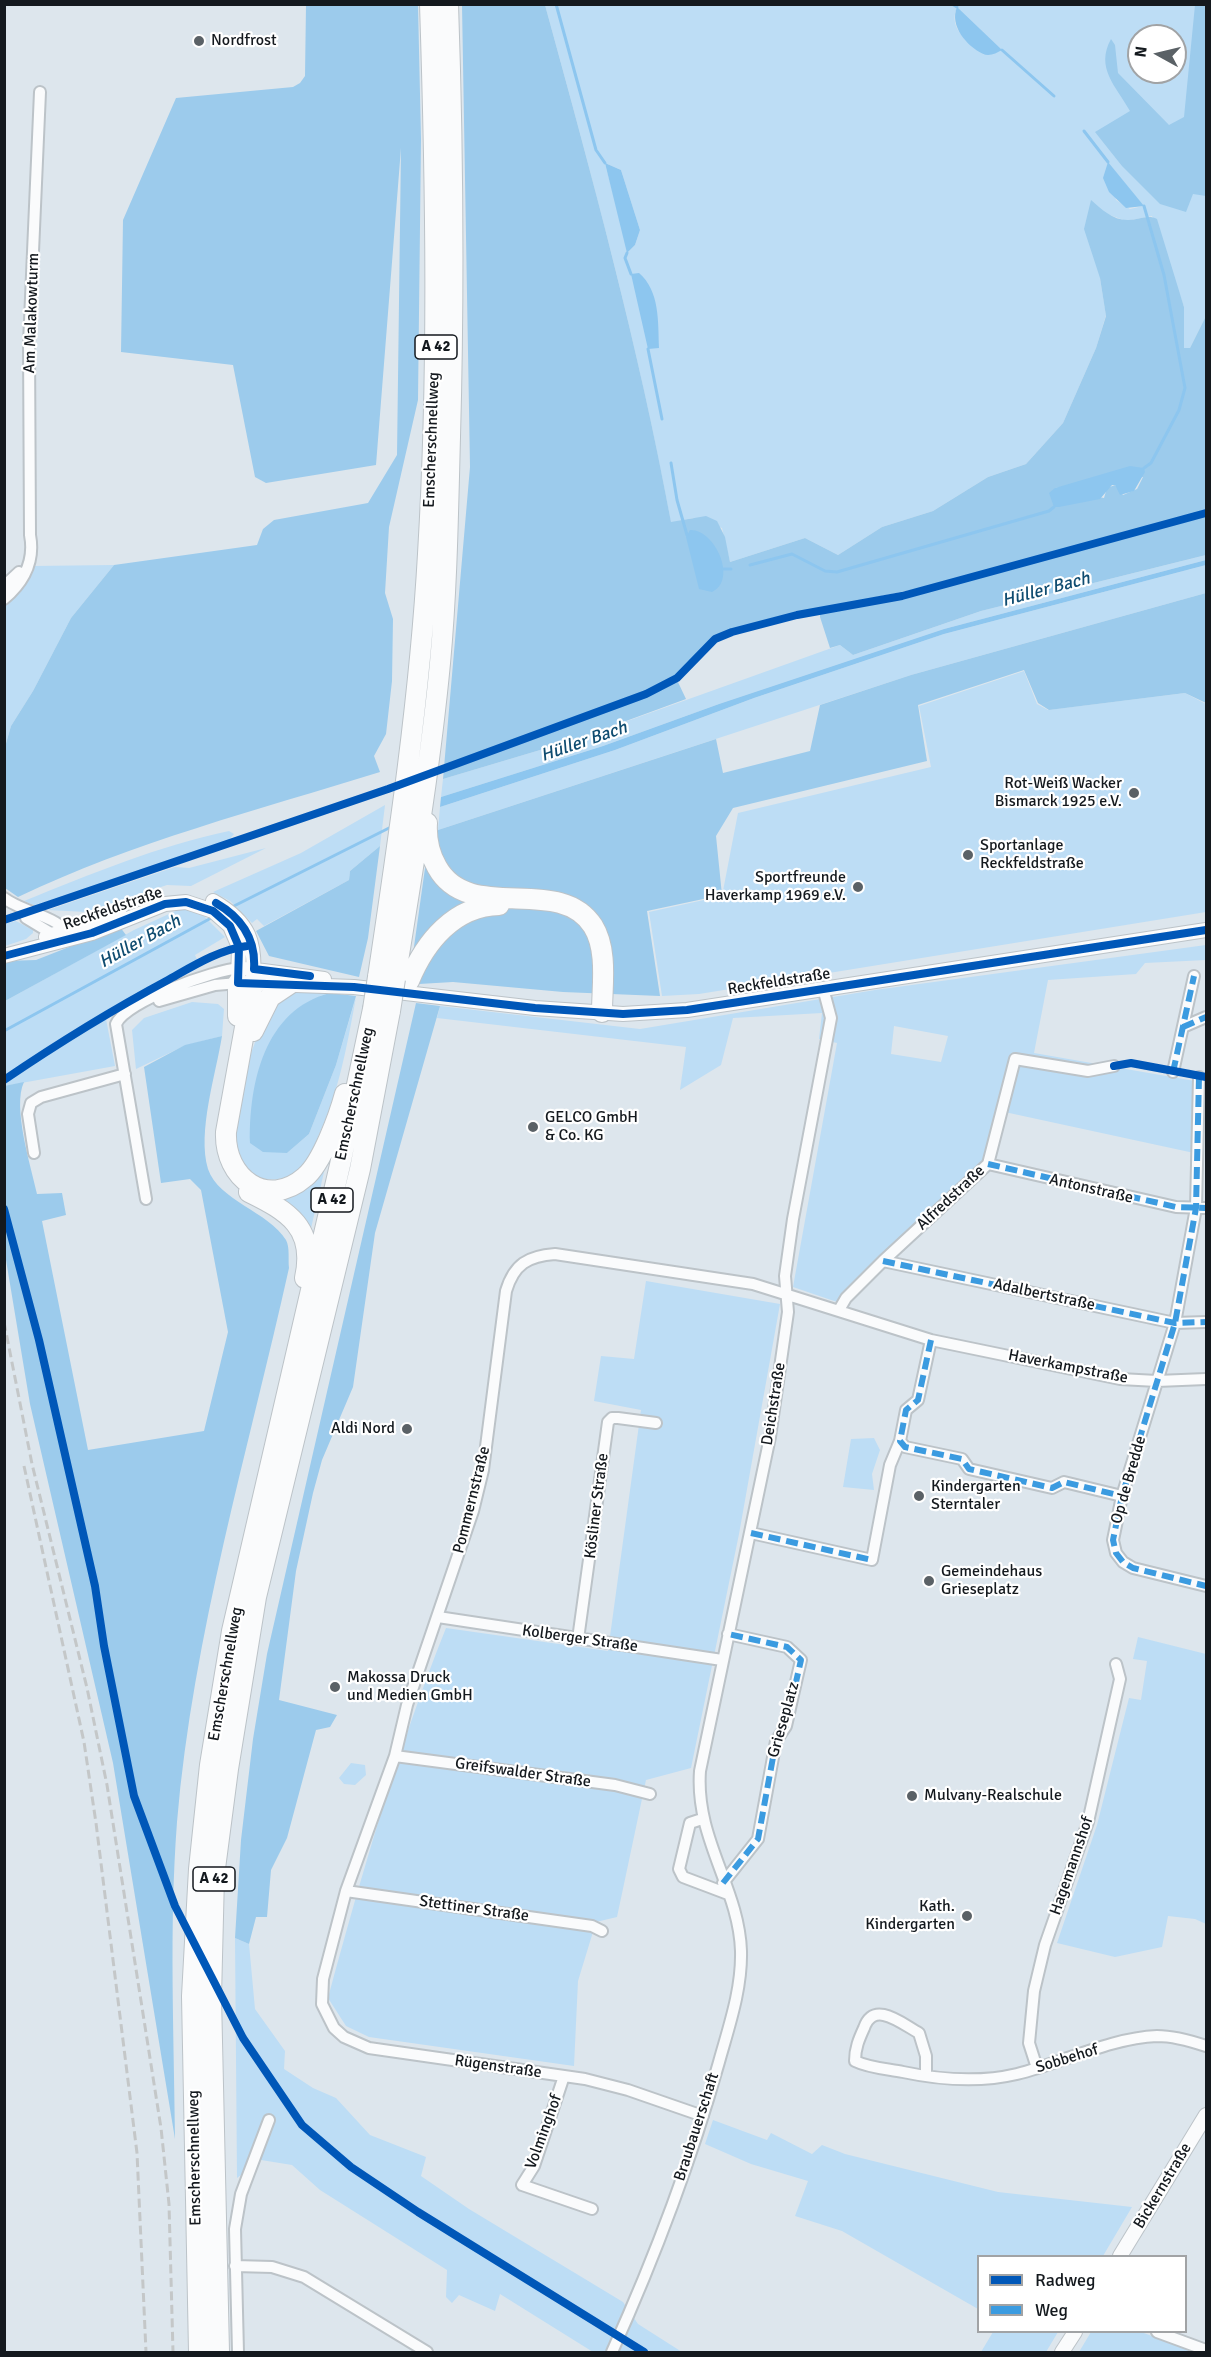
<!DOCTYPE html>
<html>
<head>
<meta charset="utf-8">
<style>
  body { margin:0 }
  #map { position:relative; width:1211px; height:2357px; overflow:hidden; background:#dde6ed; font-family:Signika,sans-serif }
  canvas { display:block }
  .frame { position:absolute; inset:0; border:6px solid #14191e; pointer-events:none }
  .legend { position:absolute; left:977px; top:2255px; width:210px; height:78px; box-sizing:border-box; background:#fff; border:2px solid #a1a3a5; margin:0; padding:8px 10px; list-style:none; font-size:18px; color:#14191e }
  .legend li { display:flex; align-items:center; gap:12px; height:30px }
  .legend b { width:30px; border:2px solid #a1a3a5 }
  .north { position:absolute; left:1127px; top:24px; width:60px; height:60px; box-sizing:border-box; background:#fff; border:2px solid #a1a3a5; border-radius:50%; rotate:278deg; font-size:16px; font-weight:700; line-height:24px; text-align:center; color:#14191e }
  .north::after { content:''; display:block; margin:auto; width:21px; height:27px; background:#5a6166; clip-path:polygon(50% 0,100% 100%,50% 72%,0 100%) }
</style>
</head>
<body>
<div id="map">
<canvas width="1211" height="2357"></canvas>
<div class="frame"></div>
<ul class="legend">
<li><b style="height:8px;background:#0057b8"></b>Radweg</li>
<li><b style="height:8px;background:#3b9be0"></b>Weg</li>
</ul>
<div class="north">N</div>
</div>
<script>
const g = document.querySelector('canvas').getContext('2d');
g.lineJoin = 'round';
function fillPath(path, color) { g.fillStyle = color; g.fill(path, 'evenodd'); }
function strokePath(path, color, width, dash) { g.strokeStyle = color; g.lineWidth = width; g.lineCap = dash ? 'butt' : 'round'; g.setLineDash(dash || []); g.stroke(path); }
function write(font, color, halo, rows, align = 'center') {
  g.font = font + ' Signika,sans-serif'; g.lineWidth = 4.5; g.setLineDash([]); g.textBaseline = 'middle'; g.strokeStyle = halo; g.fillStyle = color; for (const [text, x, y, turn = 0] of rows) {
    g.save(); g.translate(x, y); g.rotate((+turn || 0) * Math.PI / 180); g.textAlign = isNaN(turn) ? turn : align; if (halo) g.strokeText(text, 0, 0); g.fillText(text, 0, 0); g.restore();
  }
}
fillPath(new Path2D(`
  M545 5H1206V316L1190 348H1184V307L1152 216 1126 221 1107 214 1100 278 1106 315 1096 348 1063 423 1026 464 988 477 933 511 882 527 838 555 805 538 730 562 722 528 693 518 671 523C639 348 592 176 545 5ZM957 8 984 55C970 43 947 29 957 8ZM1139 36H1175V72H1139ZM605 163 621 170 640 230 635 245 628 252ZM1108 163 1143 206 1130 209 1116 200Z
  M1206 555V560L944 629 719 704 603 746 441 797 443 779 577 739 840 645 853 655 981 611Z
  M114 565 71 618 33 691 11 726 5 747V605L20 590 33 566Z
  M1206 565V593L911 675 438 830 440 807 615 750 754 698 944 634Z
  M1024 671 1037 704 1048 710 1185 693 1206 704V912L699 994 662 996 649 912 722 896 738 813 931 767 919 706Z
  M385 805 380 846 350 871 349 880 264 926 257 919 252 923 230 901 213 892 301 853Z
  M229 831 234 834 228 841 36 906 24 901C91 874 158 846 229 831Z
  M266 848 191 886 167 885 86 912 48 910 175 867 189 868Z
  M182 908 204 916 225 937 195 955 198 962 173 981 106 1019 115 1066 5 1086V1001L134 930Z
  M16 921 33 930V933L26 939 5 946V924Z
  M1206 945V960L1145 963 1136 974 1048 980 1034 1053 1195 1081 1194 1153 1000 1111 985 1159 837 1302 793 1287 837 1043 819 1039 822 1013 733 1018 721 1065 680 1090 686 1047 437 1018 440 1006 640 1029 875 990ZM894 1026 948 1036 941 1062 891 1054Z
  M300 990 330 993 320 996 287 1153 309 1134 336 1065 356 997C347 1046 339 1092 318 1137 314 1146 310 1158 303 1166 295 1176 279 1181 266 1179 200 1169 256 1039 270 1004Z
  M192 1002 218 1004 224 1009 222 1036 184 1046 136 1069 132 1030 144 1018Z
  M330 1146 309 1237 279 1201Z
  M646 1281 780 1304 739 1534 691 1768 646 1780 617 1917 596 1922 578 1981 574 2066 369 2037 346 2026 328 1998C362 1873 398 1748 446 1628L608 1651 641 1410 594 1401 601 1356 634 1359Z
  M874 1438 880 1450 872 1474 874 1490 843 1487 851 1439Z
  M1138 1637 1206 1654V1924L1195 1919 1168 1916 1162 1947 1115 1957 1057 1943 1097 1825 1129 1698 1141 1700 1147 1661 1133 1659Z
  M351 1763 365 1765 366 1775 355 1785 344 1784 339 1778Z
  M235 1938 249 1944 255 2009 285 2051 284 2069 313 2088 336 2098 370 2135 426 2157 421 2176 469 2209 623 2302 638 2324 682 2352H593L500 2294 495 2311 459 2295 452 2303 446 2297 447 2270 320 2190 292 2165 261 2160 237 2178Z
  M713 2120 767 2140 771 2133 812 2154 822 2145 845 2154 998 2192 1132 2207 1103 2256H978V2309L842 2231 795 2216 808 2181 751 2164 705 2144Z
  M993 2332H1058L1046 2352H981Z
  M1091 2332H1141L1196 2352H1079Z`), '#bdddf5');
fillPath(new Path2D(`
  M306 5H418L421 139 418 400 389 527 385 593 393 619 392 681 386 734 374 756 380 772C258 810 133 842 18 897L5 888V747L11 726 33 691 71 618 114 565 257 545 263 529 274 520 368 503 397 455 401 148 376 465 266 483 255 477 233 365 121 352 123 220 176 98 293 87 300 83 305 76Z
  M462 5H545C592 176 639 348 671 522L706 516 717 521 725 537 730 562 805 538 838 555 882 527 933 511 988 477 1026 464 1063 423 1096 348 1106 316 1100 278 1084 229 1091 200C1101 209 1114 221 1129 220 1138 220 1148 214 1157 219L1184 307V348H1190L1206 316V511L931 586 772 618 727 631 707 644 677 680 686 699 577 739 443 779 470 467ZM1143 477 1137 489 1123 495 1115 485 1107 488 1104 498 1055 488Z
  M1195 5H1206V196L1193 194 1186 212 1160 204 1122 166 1095 132 1130 111C1116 86 1095 68 1111 39L1115 45 1118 73 1169 125 1184 117Z
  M1206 516V555L981 611 853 655 840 645 830 648 820 617V614L938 589Z
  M1206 593V703L1185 693 1049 710 1038 703 1024 670 918 705 927 761 733 808 716 836 722 895 647 911 660 996 563 992 453 982 419 984 411 968 427 854 438 830 716 739 723 773 810 751 820 705 911 675Z
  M380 846 368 938 359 977 269 956 256 931 349 880 350 871Z
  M120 927 126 935 5 1001V961L36 960Z
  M330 993 356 996 336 1065 309 1134 287 1153 263 1152 250 1143C249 1084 264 1010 330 993Z
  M416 1003 440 1006 375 1233 353 1387 322 1460 313 1493 296 1571 279 1700 337 1715 330 1727 316 1730 287 1838 271 1870 267 1917H256L249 1944 235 1938 241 1840 253 1739 267 1654Z
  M222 1036C216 1074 197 1132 208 1169 218 1200 269 1212 286 1240 290 1247 288 1260 289 1268 248 1452 193 1634 177 1822 169 1927 174 2034 175 2139L113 1763 30 1404 5 1254 4 1086 24 1082C12 1107 31 1166 37 1194L62 1193 66 1215 42 1221 88 1450 204 1431 228 1332 201 1190 190 1179 161 1183 144 1067 185 1045Z`), '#9ccbec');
fillPath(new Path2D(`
  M957 7 1002 50C996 53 990 57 983 54 967 46 949 26 957 7Z
  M1108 162 1144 206 1126 208 1109 192 1103 178Z
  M605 163 621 170 640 230 635 245 627 253Z
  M639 273C660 291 658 322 659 348L648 349 631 274Z
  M1130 466 1144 468 1145 472 1134 491 1120 495 1115 485H1112L1100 499 1059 507H1054L1049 493 1055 488Z
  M690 530C715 529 738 580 712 592L699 589 686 537Z
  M1206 560V565L944 634 754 698 615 750 440 807 441 797 603 746 719 704 944 629Z`), '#8dc6ef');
strokePath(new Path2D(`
  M556 4 596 150 605 163
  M952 4 957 7
  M1002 50 1054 96
  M1084 131 1108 162
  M627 253 625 258 631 274
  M648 349 662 419
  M671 463 677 500 687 535
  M1144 468 1151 463 1179 410 1185 388 1164 275 1144 206
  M750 565 792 554 825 571 837 572 1049 511 1054 507
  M723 569H731
  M230 908 393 826
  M4 1031 213 917`), '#8dc6ef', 3);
const minor = new Path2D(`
  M4 586 19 572
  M4 599C24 582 35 561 30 535L29 343 40 92
  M4 898C22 912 63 918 69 936
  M26 918 59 938
  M159 1001 215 985 238 983
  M1183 1027 1206 1017
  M1173 1072 1194 976
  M1199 1077 1196 1208 1175 1323 1122 1496 1113 1540 1116 1553 1123 1562 1133 1568 1206 1586
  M34 1153 28 1114 31 1103 41 1097 125 1074
  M988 1164 1176 1207 1206 1208
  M146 1199 116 1024C126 1001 214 970 240 968
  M883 1261 1175 1323 1206 1322
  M839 1310 846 1298 883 1261 988 1164 1015 1059 1088 1071 1114 1066
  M900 1441 905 1447 962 1459 969 1469 1052 1488 1064 1482 1122 1496
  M751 1533 872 1560 890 1465 900 1441 906 1410 918 1400 931 1340
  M438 1617 722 1660
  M578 1639 608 1422 612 1418H618L656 1423
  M395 1756 615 1785 650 1794
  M702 1819 690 1823 679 1869 683 1877 728 1894
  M723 1883 758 1839 776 1741 786 1726 801 1660 787 1647 728 1634
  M346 1891 592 1926 602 1931
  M1037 2068 1029 2043 1034 1991 1045 1945 1088 1822 1120 1679 1116 1664
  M564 2076 534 2166 522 2185 592 2209
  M926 2076V2056L919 2033C901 2023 874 2000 864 2028 859 2039 855 2048 855 2061 869 2068 888 2069 903 2072 941 2080 979 2083 1017 2074 1062 2063 1110 2038 1157 2036 1174 2036 1191 2041 1206 2046
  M703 2116 628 2090 585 2079 369 2048 344 2037 334 2028 322 2004 323 1979 346 1891 395 1756 407 1705 473 1511 483 1470 506 1291C514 1264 528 1256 555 1254L753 1284 931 1340 1120 1379 1157 1381 1206 1379
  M235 2266 272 2267 304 2277 427 2352
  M1157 2332 1206 2350
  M238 2352 235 2229 241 2194 269 2120
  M612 2352C654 2259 691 2161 719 2062 729 2026 742 1989 741 1951 739 1888 695 1839 700 1771L770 1437 788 1312 785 1276 793 1219 831 1018 823 988`);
const tertiary = new Path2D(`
  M213 901C250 922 256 942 253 983
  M46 937 119 913
  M4 956 92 933 165 904 186 902 213 911 230 926 239 947 238 983 354 987 535 1008 623 1014 687 1010 1206 930
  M248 969 324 979
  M1120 2256 1206 2115
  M1062 2352 1075 2332`);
const motorway = new Path2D(`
  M427 823C426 839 429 853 437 867 469 925 559 873 593 926 608 950 602 986 602 1012
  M378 977C399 837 420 696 428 554 439 371 436 188 430 4
  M395 979C412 874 430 769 440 663 447 588 448 512 450 437 454 293 453 149 448 4
  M409 981C425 942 454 906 499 905
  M253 983 226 1132C224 1178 267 1210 305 1177 322 1163 339 1116 345 1094
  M238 1016V983
  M253 1031 270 997 291 983
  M249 1192C288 1211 316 1228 305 1278
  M199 2352 192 1996 199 1869 210 1765 232 1631 340 1165 373 1009
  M219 2352 211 1997 214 1876 228 1769 256 1597 360 1169 390 1011`);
strokePath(minor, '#bcc3c8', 14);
strokePath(tertiary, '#bcc3c8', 16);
strokePath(motorway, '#bcc3c8', 22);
strokePath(minor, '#fafbfc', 10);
strokePath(tertiary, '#fafbfc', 14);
strokePath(motorway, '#fafbfc', 20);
strokePath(new Path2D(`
  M4 1322 32 1464 87 1688 107 1785 161 2128 169 2204 173 2352
  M24 1466 84 1742 96 1823 137 2153 146 2352`), '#c4c7c8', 3, [9, 4.5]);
const motorwayBridge = new Path2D(`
  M373 1009 378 977
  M390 1011 395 979`);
strokePath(motorwayBridge, '#bcc3c8', 22, []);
strokePath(motorwayBridge, '#fafbfc', 20);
strokePath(new Path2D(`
  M1183 1027 1206 1017
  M1173 1072 1194 976
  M1199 1077 1196 1208 1175 1323 1122 1496 1113 1540 1116 1553 1123 1562 1133 1568 1206 1586
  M988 1164 1176 1207 1206 1208
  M883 1261 1175 1323 1206 1322
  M931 1340 918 1400 906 1410 900 1441 905 1447 962 1459 969 1469 1052 1488 1064 1482 1122 1496
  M751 1533 872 1560
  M723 1883 758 1839 776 1741 786 1726 801 1660 787 1647 728 1634`), '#3b9be0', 6, [12, 6]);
strokePath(new Path2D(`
  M216 903C242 918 256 939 254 969L310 976
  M4 920 388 789 646 694 677 678 715 639 732 632 797 615 902 596 1206 513
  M4 956 92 933 165 904 186 902 213 911 230 926 239 947 238 983 354 987 535 1008 623 1014 687 1010 1206 930
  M1114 1066 1131 1063 1206 1077
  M4 1080C57 1044 112 1010 168 980 193 966 218 950 247 946
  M4 1209 39 1340 95 1586 104 1646 134 1796 175 1906 243 2038 302 2125 351 2167 418 2212 644 2352`), '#0057b8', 8);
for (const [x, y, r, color] of [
  [199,41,6,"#5a6166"],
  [1134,793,6,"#5a6166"],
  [968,855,6,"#5a6166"],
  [858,887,6,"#5a6166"],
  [533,1127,6,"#5a6166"],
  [407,1429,6,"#5a6166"],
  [919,1496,6,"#5a6166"],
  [929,1581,6,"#5a6166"],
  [335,1687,6,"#5a6166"],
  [912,1796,6,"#5a6166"],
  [967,1916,6,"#5a6166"]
]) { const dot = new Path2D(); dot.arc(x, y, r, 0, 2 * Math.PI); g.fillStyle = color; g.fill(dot); strokePath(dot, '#fff', 2); }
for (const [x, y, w] of [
  [436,347,42],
  [332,1200,42],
  [214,1879,42]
]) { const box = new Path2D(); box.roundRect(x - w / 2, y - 12, w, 24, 4.5); g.fillStyle = '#fff'; g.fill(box); strokePath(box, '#14191e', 1.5); }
write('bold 15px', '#14191e', null, [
  ["A 42",436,347],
  ["A 42",332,1200],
  ["A 42",214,1879]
]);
write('16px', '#14191e', '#fff', [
  ["Nordfrost",211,41],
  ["Rot-Weiß Wacker",1122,784,"right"],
  ["Bismarck 1925 e.V.",1122,802,"right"],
  ["Sportanlage",980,846],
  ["Reckfeldstraße",980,864],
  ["Sportfreunde",846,878,"right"],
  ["Haverkamp 1969 e.V.",846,896,"right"],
  ["GELCO GmbH",545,1118],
  ["& Co. KG",545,1136],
  ["Aldi Nord",395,1429,"right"],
  ["Kindergarten",931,1487],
  ["Sterntaler",931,1505],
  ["Gemeindehaus",941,1572],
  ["Grieseplatz",941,1590],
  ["Makossa Druck",347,1678],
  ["und Medien GmbH",347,1696],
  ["Mulvany-Realschule",924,1796],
  ["Kath.",955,1907,"right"],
  ["Kindergarten",955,1925,"right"]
], 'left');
write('16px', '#14191e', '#fff', [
  ["Am Malakowturm",32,313,-88],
  ["Emscherschnellweg",432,440,-88],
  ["Reckfeldstraße",113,909,-19],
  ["Reckfeldstraße",779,982,-9],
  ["Emscherschnellweg",355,1094,-78],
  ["Antonstraße",1091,1189,13],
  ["Alfredstraße",951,1198,-43],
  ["Adalbertstraße",1044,1295,12],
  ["Haverkampstraße",1068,1367,11],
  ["Deichstraße",774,1404,-81],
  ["Op de Bredde",1129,1480,-74],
  ["Pommernstraße",472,1500,-76],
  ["Kösliner Straße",597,1506,-83],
  ["Kolberger Straße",580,1639,8],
  ["Emscherschnellweg",226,1674,-80],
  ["Grieseplatz",784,1720,-74],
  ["Greifswalder Straße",523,1773,8],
  ["Hagemannshof",1072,1866,-71],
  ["Stettiner Straße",474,1909,8],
  ["Sobbehof",1067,2059,-17],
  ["Rügenstraße",498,2067,8],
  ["Braubauerschaft",697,2127,-72],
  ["Volminghof",544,2132,-70],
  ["Emscherschnellweg",195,2158,-91],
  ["Bickernstraße",1163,2186,-59]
]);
write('italic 18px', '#0f4c70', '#fff', [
  ["Hüller Bach",1046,590,-15],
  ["Hüller Bach",584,742,-19],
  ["Hüller Bach",140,942,-29]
]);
</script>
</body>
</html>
